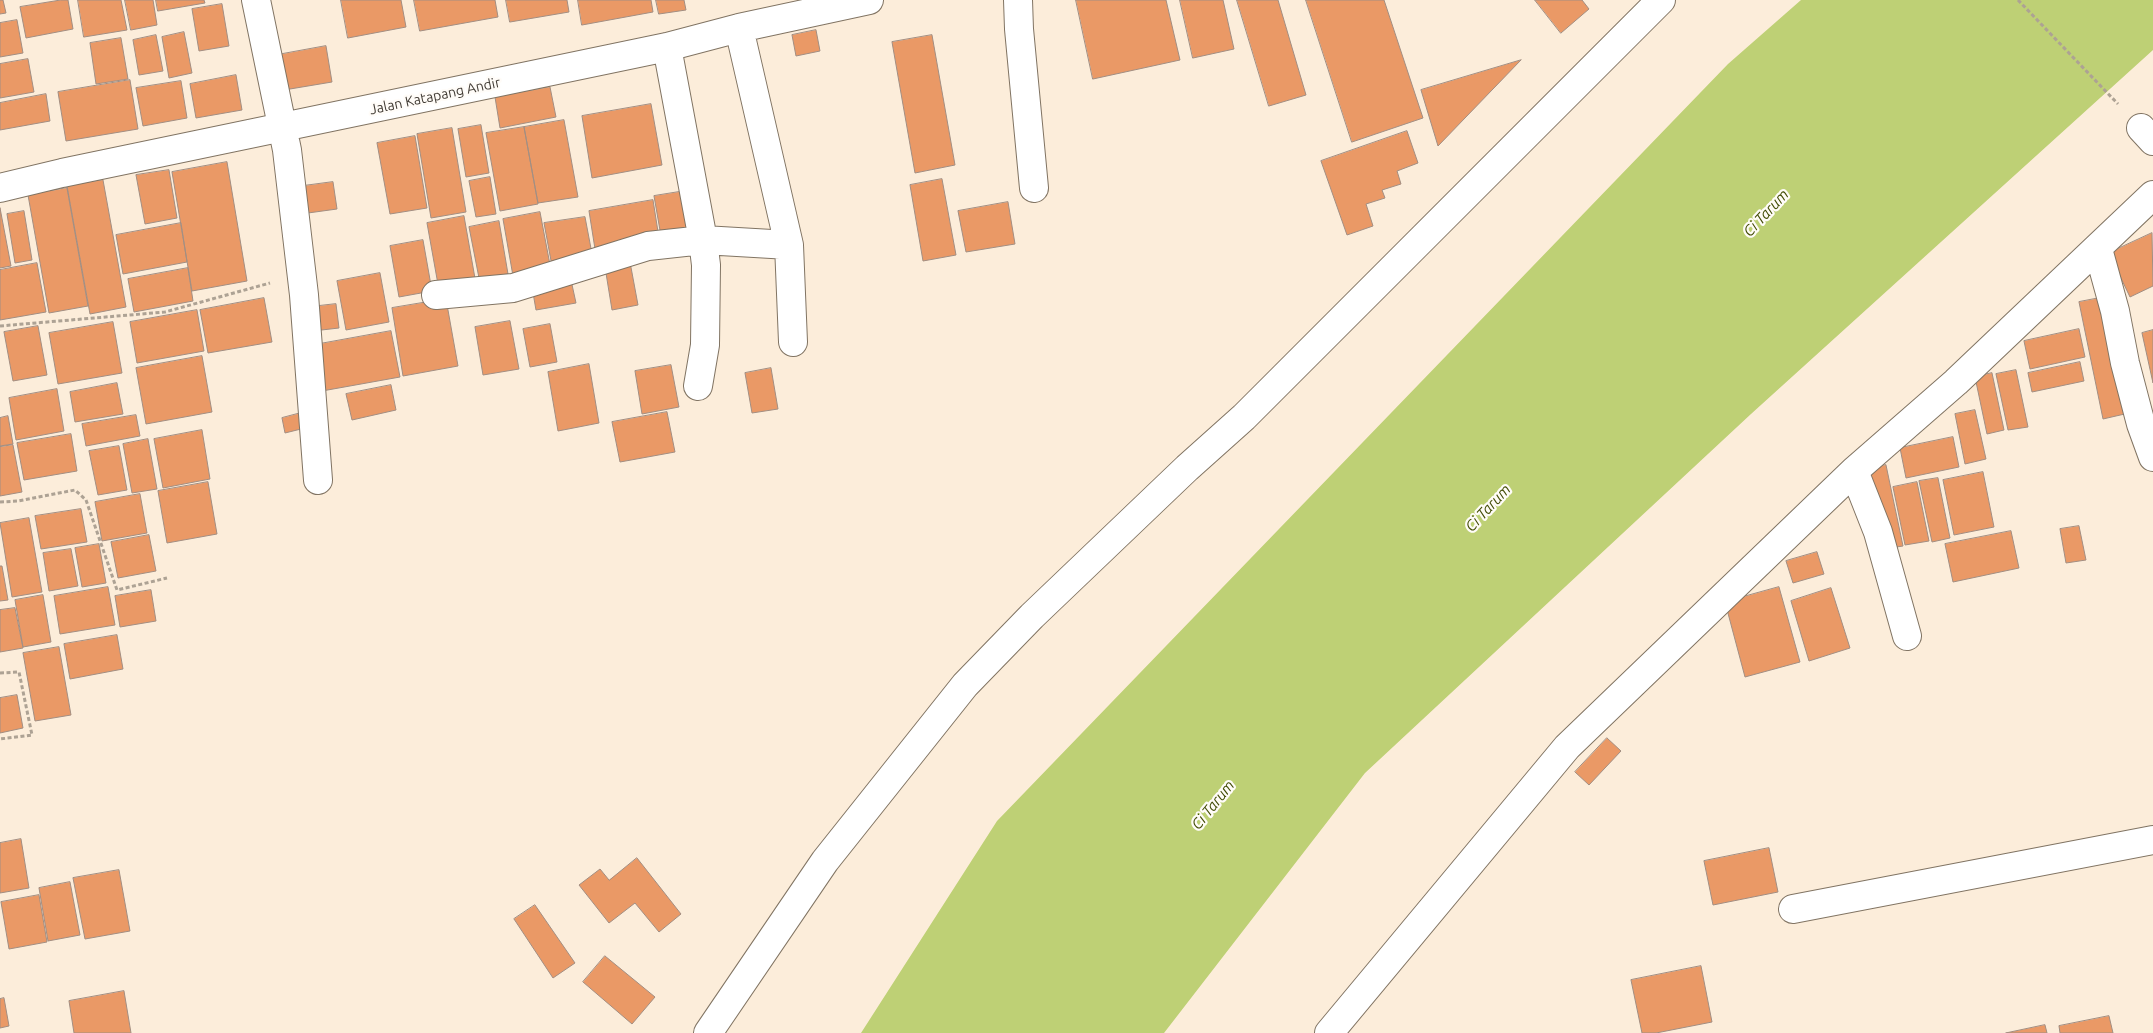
<!DOCTYPE html>
<html>
<head>
<meta charset="utf-8">
<style>
  body { margin:0 }
  canvas { display:block; background:#fcedda }
</style>
</head>
<body>
<canvas width="2153" height="1033"></canvas>
<script>
const g = document.querySelector('canvas').getContext('2d');
g.lineJoin = 'round';
function fillPath(path, color) { g.fillStyle = color; g.fill(path, 'evenodd'); }
function strokePath(path, color, width, dash) { g.strokeStyle = color; g.lineWidth = width; g.lineCap = dash ? 'butt' : 'round'; g.setLineDash(dash || []); g.stroke(path); }
function write(font, color, halo, rows, align = 'center') {
  g.font = font + ' Ubuntu,sans-serif'; g.lineWidth = 4.5; g.setLineDash([]); g.textBaseline = 'middle'; g.strokeStyle = halo; g.fillStyle = color; for (const [text, x, y, turn = 0] of rows) {
    g.save(); g.translate(x, y); g.rotate((+turn || 0) * Math.PI / 180); g.textAlign = isNaN(turn) ? turn : align; if (halo) g.strokeText(text, 0, 0); g.fillText(text, 0, 0); g.restore();
  }
}
fillPath(new Path2D(`
  M1801 0H2153V50L1751 414 1365 773 1164 1033H861L997 821 1728 64Z`), '#bed075');
const building = new Path2D(`
  M0 0H3L6 13 0 14Z
  M61 0H68L73 29 26 38 20 7Z
  M78 0H121L127 30 84 37Z
  M125 0H153L157 25 131 30Z
  M156 0H204L205 3 158 11Z
  M341 0H401L406 27 348 38Z
  M414 0H495L498 17 420 31Z
  M506 0H567L569 12 510 22Z
  M578 0H651L653 12 582 25Z
  M656 0H684L686 10 659 14Z
  M1076 0H1166L1180 60 1093 79Z
  M1180 0H1223L1234 49 1193 58Z
  M1237 0H1278L1306 95 1269 106Z
  M1306 0H1384L1423 118 1352 142Z
  M1535 0H1582L1589 9 1561 33Z
  M222 4 229 46 199 51 192 9Z
  M17 20 23 53 0 57V23Z
  M816 30 820 51 796 56 792 35Z
  M184 32 192 73 169 78 162 37Z
  M156 35 163 71 139 75 133 40Z
  M932 35 955 165 915 173 892 42Z
  M121 38 128 79 96 84 90 43Z
  M326 46 332 82 284 90 277 55Z
  M28 59 34 92 0 98V64Z
  M1521 60 1438 146 1421 90Z
  M236 75 242 110 196 118 190 84Z
  M130 80 138 129 66 141 58 92Z
  M181 81 187 118 143 126 136 88Z
  M550 87 556 117 500 128 495 97Z
  M46 94 50 121 0 130V103Z
  M651 104 662 165 592 178 582 116Z
  M564 120 578 197 538 203 524 127Z
  M481 125 489 173 466 177 458 129Z
  M524 127 538 204 500 211 486 133Z
  M452 128 466 212 431 218 417 134Z
  M1407 131 1418 163 1397 171 1401 184 1382 190 1385 198 1366 204 1373 226 1347 235 1321 161Z
  M415 136 427 208 390 214 377 143Z
  M227 162 247 281 192 291 172 172Z
  M169 170 177 218 145 224 136 175Z
  M490 177 496 214 476 217 469 181Z
  M942 179 956 255 923 261 910 185Z
  M103 180 126 307 90 314 67 186Z
  M333 182 337 209 308 213 303 186Z
  M67 188 88 306 49 313 28 195Z
  M685 191 692 231 661 236 654 196Z
  M653 200 659 238 595 249 589 211Z
  M1008 202 1015 244 966 252 958 211Z
  M0 208 11 266 0 268Z
  M24 211 32 260 15 263 7 214Z
  M540 212 551 270 513 276 503 219Z
  M464 216 476 284 439 290 427 223Z
  M585 217 593 259 552 266 544 223Z
  M499 221 508 274 479 278 469 227Z
  M181 223 187 262 123 274 116 235Z
  M2152 233 2153 286 2130 297 2109 253Z
  M423 240 432 291 399 297 390 246Z
  M630 262 638 305 612 310 605 267Z
  M37 263 46 312 0 320V270Z
  M188 268 193 301 134 312 128 279Z
  M380 273 389 322 346 330 337 281Z
  M571 280 576 303 536 310 532 287Z
  M2105 297 2129 413 2103 419 2079 302Z
  M264 298 272 342 208 353 200 310Z
  M446 299 458 366 403 376 392 308Z
  M336 304 339 328 313 331 310 307Z
  M197 310 204 351 137 363 130 322Z
  M510 321 519 369 483 375 475 327Z
  M113 322 122 373 58 384 49 333Z
  M550 324 557 362 530 367 523 329Z
  M38 326 47 375 13 381 4 332Z
  M2079 329 2085 357 2030 369 2024 341Z
  M2153 330V383L2142 333Z
  M391 331 400 377 322 391 314 345Z
  M202 356 212 412 146 424 136 368Z
  M2080 362 2084 381 2032 392 2028 373Z
  M589 364 599 423 558 431 548 372Z
  M671 365 679 407 642 414 635 371Z
  M771 368 778 409 752 413 745 373Z
  M2016 370 2028 427 2008 430 1996 374Z
  M1992 373 2004 430 1987 434 1975 377Z
  M117 383 123 414 75 422 70 392Z
  M391 385 396 410 352 420 346 394Z
  M57 389 64 431 16 440 9 398Z
  M1975 410 1986 459 1965 464 1955 414Z
  M667 412 675 452 620 462 612 422Z
  M301 413 305 428 285 433 282 418Z
  M136 415 140 436 86 446 82 424Z
  M8 416 13 444 0 446V418Z
  M202 430 210 479 163 488 154 439Z
  M71 434 77 471 24 480 17 443Z
  M1953 437 1959 467 1906 478 1900 448Z
  M148 439 157 489 132 493 123 444Z
  M13 445 22 492 0 496V447Z
  M119 446 127 490 98 495 89 451Z
  M1886 465 1903 546 1884 549 1868 468Z
  M1983 472 1994 527 1954 535 1943 480Z
  M1938 478 1950 538 1932 542 1919 481Z
  M208 482 217 534 167 543 158 491Z
  M1917 482 1929 541 1905 545 1893 487Z
  M140 494 147 533 102 541 95 502Z
  M81 509 87 542 41 549 35 516Z
  M29 518 42 592 12 597 0 523Z
  M2079 526 2086 560 2066 563 2060 529Z
  M2011 531 2019 568 1953 582 1945 544Z
  M149 535 156 571 118 578 111 542Z
  M99 544 106 583 82 587 75 548Z
  M71 549 78 586 49 591 43 553Z
  M1817 552 1824 574 1793 583 1786 561Z
  M0 566H2L8 600 0 601Z
  M108 587 115 625 60 634 54 596Z
  M1779 587 1800 662 1745 677 1725 602Z
  M1831 588 1850 648 1809 661 1791 601Z
  M151 590 156 621 120 627 115 596Z
  M43 595 51 642 23 647 15 600Z
  M15 608 23 648 0 652V610Z
  M117 635 123 669 70 679 64 644Z
  M59 647 71 715 35 721 23 653Z
  M17 695 23 728 0 733V698Z
  M1607 738 1621 751 1589 785 1575 772Z
  M21 839 29 888 0 893V843Z
  M1769 848 1778 892 1713 905 1704 861Z
  M637 858 681 914 659 932 635 903 609 923 579 885 600 869 609 880Z
  M119 870 130 931 85 939 73 878Z
  M70 882 80 935 48 941 39 888Z
  M39 895 47 942 9 949 1 902Z
  M535 905 575 963 553 978 514 919Z
  M605 956 655 997 632 1024 583 982Z
  M1701 966 1712 1022 1656 1033H1642L1631 980Z
  M124 991 131 1033H74L69 1001Z
  M4 998 9 1026 0 1028V999Z
  M2109 1016 2113 1033H2060L2059 1026Z
  M2045 1025 2047 1033H2006Z`);
fillPath(building, '#ea9966');
strokePath(building, '#a28e82', 1);
const minor = new Path2D(`
  M256 0 287 150 304 295 318 480
  M1018 0 1019 29 1034 188
  M667 47 703 240 706 265 705 345 698 386
  M2141 128 2153 141
  M0 188 62 173 667 47 739 28 869 0
  M789 245 793 342
  M2098 249 2115 311 2125 363 2141 424 2153 457
  M436 295 513 288 648 246 703 240 789 245 739 28
  M1854 471 1878 532 1907 636
  M1793 909 2153 840
  M708 1033 825 861 965 685 1032 616 1187 468 1244 417 1661 0
  M1329 1033 1567 747 1854 471 1956 382 2153 195`);
strokePath(minor, '#817463', 30);
strokePath(new Path2D(`
  M2018 0 2118 104
  M0 326 165 312 270 283
  M0 502 18 501 75 490 86 500 117 590 167 578
  M0 673 19 672 32 735 0 739`), '#ada294', 3, [4, 2.5]);
strokePath(minor, '#fff', 28);
write('14px', '#423c35', '#fffcf8', [
  ["Jalan Katapang Andir",435,96,-12]
]);
write('italic 15px', '#434d06', '#fffcf8', [
  ["Ci Tarum",1766,213,-47],
  ["Ci Tarum",1488,508,-47],
  ["Ci Tarum",1213,805,-51]
]);
</script>
</body>
</html>
